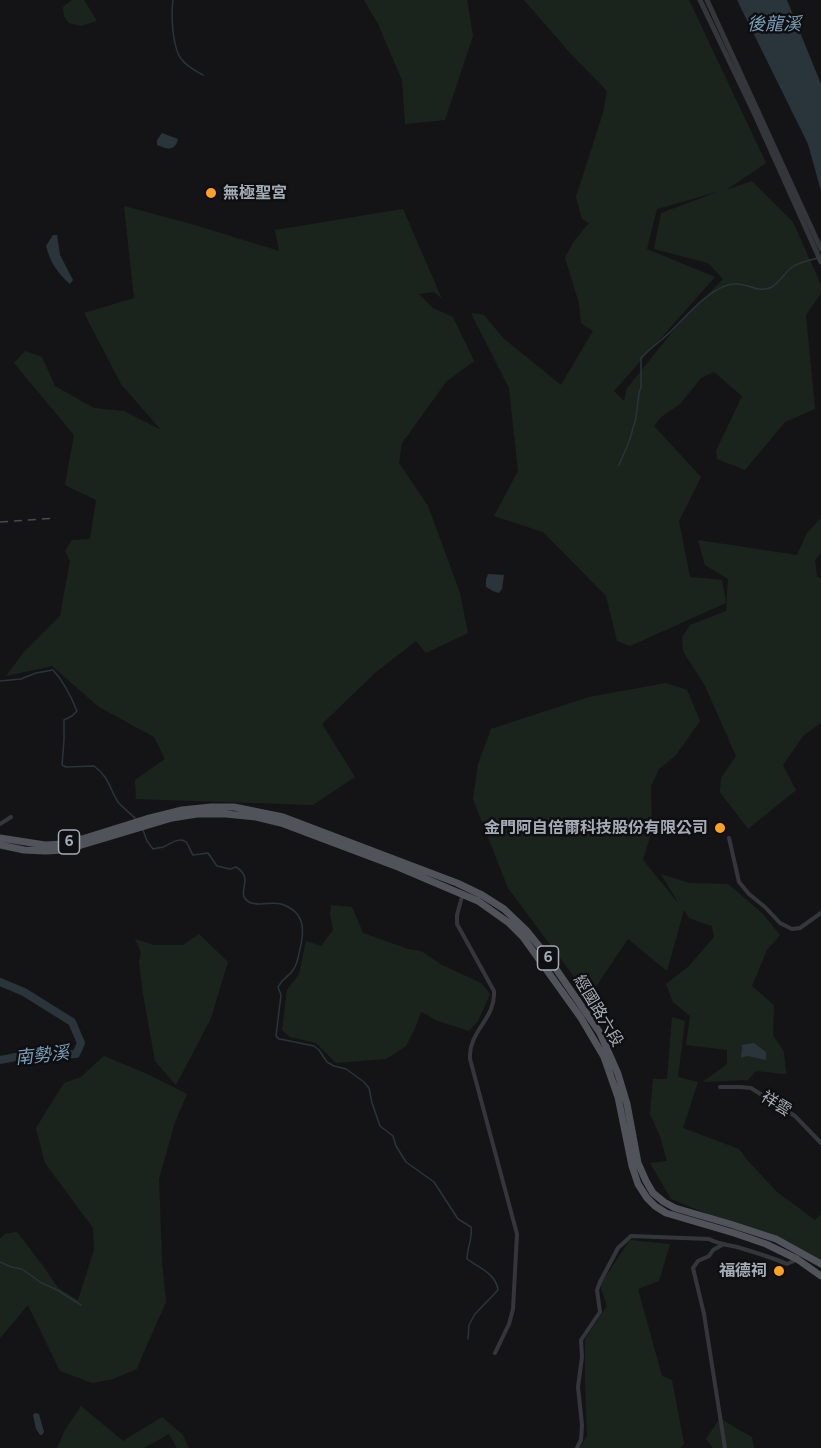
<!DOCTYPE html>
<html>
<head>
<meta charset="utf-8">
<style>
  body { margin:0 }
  canvas { display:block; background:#141416 }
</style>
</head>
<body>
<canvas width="821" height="1448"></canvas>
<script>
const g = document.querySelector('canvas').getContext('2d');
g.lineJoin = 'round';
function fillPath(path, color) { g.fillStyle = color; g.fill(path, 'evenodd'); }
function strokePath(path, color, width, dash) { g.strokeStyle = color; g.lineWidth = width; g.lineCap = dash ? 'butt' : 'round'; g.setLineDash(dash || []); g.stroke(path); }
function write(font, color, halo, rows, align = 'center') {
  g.font = font + ' Figtree,"Noto Sans TC",sans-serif'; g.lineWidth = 5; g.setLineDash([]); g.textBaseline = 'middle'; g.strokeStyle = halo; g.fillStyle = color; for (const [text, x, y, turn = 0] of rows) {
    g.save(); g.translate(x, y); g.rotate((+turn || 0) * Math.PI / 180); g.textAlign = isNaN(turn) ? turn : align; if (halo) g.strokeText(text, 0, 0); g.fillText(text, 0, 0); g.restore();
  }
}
fillPath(new Path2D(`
  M72 0H84L97 21 81 26 69 23 64 16 63 7Z
  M364 0H467L473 36 445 120 405 124 402 80 378 24Z
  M524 0H689L766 163 726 190 752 181 793 222 821 285V293L806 315 815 409 785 422 745 470 717 459 716 451 742 396 714 372 701 378 680 404 661 417 654 426 701 477 679 521 690 577 722 580 726 603 630 646 617 641 606 596 543 532 494 516 518 471 509 388 471 313 484 315 503 338 561 385 593 331 581 323 579 303 565 258 574 241 589 223 582 219 576 197 603 113 607 91 570 53ZM720 191 661 213 654 249 708 263 723 279 678 325 627 388 624 401 614 391 715 277 647 249 657 209Z
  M124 206 191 224 279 251 275 230 403 209 442 299 434 292 419 294 433 308 453 317 474 361 446 382 402 443 399 463 428 506 460 593 468 633 426 653 416 641 376 672 322 724 355 777 313 805 136 799 135 780 165 759 154 737 99 707 52 666 6 676 24 652 60 616 70 561 65 551 72 540 90 539 96 500 65 485 74 435 14 363 25 351 42 357 55 386 94 408 124 411 161 430 121 384 84 313 134 298Z
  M821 518V553L815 560 817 577 821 578V723L804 735 783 765 796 790 748 829 720 792 721 778 736 756 705 686 683 651 682 638 690 625 726 611 728 579 705 565 698 540 797 555 807 533Z
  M666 683 687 690 700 721 676 755 659 769 651 786 652 830 643 860 679 904 661 874 689 883 728 884 762 913 780 935 767 950 752 986 774 1005 773 1035 784 1052 786 1074 756 1071 748 1080 703 1082 727 1064V1050L686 1045 690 1016 673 1002 666 984 689 966 714 937 712 926 689 918 684 910 667 971 628 939 589 997 508 888 473 799 478 764 491 729 589 697Z
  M331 905 352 907 363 933 408 949 421 951 442 965 481 983 490 994 478 1021 469 1031 435 1020 428 1015 421 1012 416 1026 406 1046 386 1059 336 1063 316 1043 290 1037 282 1030 287 990 299 974 306 941 321 946 333 930 330 914Z
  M199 934 228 962 211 1018 176 1085 155 1061 143 994 139 962 141 952 135 939 154 945H183Z
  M672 1017 685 1021 678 1077 698 1082 683 1128 739 1149 748 1161 777 1192 815 1220 821 1214V1260L671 1199 650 1163 667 1161 660 1136 650 1114 653 1079H667Z
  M104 1056 145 1073 187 1094 175 1122 159 1179 162 1261 166 1302 143 1354 137 1369 113 1379 92 1383 60 1371 28 1305 0 1338V1239L5 1234 17 1232 43 1266 58 1288 78 1300 94 1250 93 1228 45 1163 36 1128 64 1083 81 1077Z
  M630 1240 670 1244 659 1281 638 1289 662 1376 672 1380 684 1444 680 1448H580L587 1436 585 1381V1339L607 1306 600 1285Z
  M81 1406 123 1441 162 1417 183 1435 189 1448H177L169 1434 144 1448H57L65 1430Z
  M720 1418 739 1430 752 1437 754 1448H713L706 1439Z`), '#1b241c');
fillPath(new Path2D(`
  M737 0H787L821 84V191L808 144Z
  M162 133 178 139C175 152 167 149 157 145V140Z
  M53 235H57L60 255 73 280 70 284C58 274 50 262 46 246Z
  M488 574 504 575 502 589 499 593 493 591 486 587V579Z
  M754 1043 766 1052V1060L747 1056 741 1058 742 1045Z
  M35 1413 39 1414 44 1432 42 1435H40L36 1429 33 1415Z`), '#29343b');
strokePath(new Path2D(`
  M173 0C171 15 172 50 183 61 188 67 196 71 203 75
  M619 465 629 442 636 418 639 393 641 388V358C650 348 660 342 669 333 685 318 712 284 735 284 748 283 759 294 772 287 779 282 785 273 792 267 799 262 810 260 818 258
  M0 681 21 679 36 673 53 670C64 682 71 696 77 711L72 716 64 720V740L62 765 66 767 94 766C110 778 109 788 118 802 123 808 130 813 136 819
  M143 830 147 841 153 849C157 848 159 848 163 847 169 845 179 836 186 842 189 845 190 851 193 855L208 853 217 866 230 869 236 867C256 879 234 893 249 902 259 907 270 901 281 904 306 912 305 931 299 953 298 959 297 965 293 970 288 978 283 977 278 987L281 995 276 1036 279 1039 285 1040 314 1046 319 1050 327 1062 334 1066 346 1069 364 1082 369 1088 372 1103 380 1126 393 1136 396 1146 406 1162 434 1182 458 1219 471 1227C473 1238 467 1248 467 1259 480 1268 496 1274 498 1290L475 1314 469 1325 468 1339
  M0 1262 11 1267 22 1269 40 1282 59 1291 81 1305`), '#29343b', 1.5);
strokePath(new Path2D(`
  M0 982 24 992 72 1022 81 1043 76 1054 21 1056 0 1060`), '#29343b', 8);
strokePath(new Path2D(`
  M0 824 11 817
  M729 838 739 882 749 894 765 907 780 923 792 929 800 928 821 913
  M463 893 457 915V924L494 991C496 1019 468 1031 470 1059L517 1234 513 1309 509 1324 495 1353
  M720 1087H740L751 1088 795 1116 821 1143
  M724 1244 713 1250 709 1256 698 1261 693 1268 704 1314 725 1448
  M577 1448 581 1440 582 1425 578 1387 582 1357 581 1340 600 1312 597 1290 600 1282 618 1248 631 1236 709 1239C718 1244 728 1245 737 1247 754 1252 771 1257 787 1264L796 1260`), '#34363b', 4);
strokePath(new Path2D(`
  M700 0 756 117 821 262
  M707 0 821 249`), '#34363b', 5);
strokePath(new Path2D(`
  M0 838 45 845 62 844 82 839 146 819 182 810 211 807H234L283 817 457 883 482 895 504 909 526 930 547 956 600 1033 618 1074 627 1104 638 1163 646 1181 653 1193 664 1202 675 1208 730 1224 776 1239 821 1264
  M0 845 24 850 45 851 65 850 172 818 197 814H226L256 817 281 823 398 867 478 901 509 923 523 937 581 1018 604 1057 618 1097 632 1166 638 1184 647 1198 655 1206 666 1213 734 1233 766 1244 797 1259 821 1276`), '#50535a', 7);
strokePath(new Path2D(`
  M0 522 56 518`), '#474a50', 1.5, [8, 6]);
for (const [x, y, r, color] of [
  [211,193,6,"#ffa123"],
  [720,828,6,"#ffa123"],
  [779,1271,6,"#ffa123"]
]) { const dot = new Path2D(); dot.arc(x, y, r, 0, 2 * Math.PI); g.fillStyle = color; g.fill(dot); strokePath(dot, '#0f0f11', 2); }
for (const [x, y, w] of [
  [69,842,21],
  [548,958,21]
]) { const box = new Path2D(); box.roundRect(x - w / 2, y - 12, w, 24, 4.5); g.fillStyle = '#0f0f11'; g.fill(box); strokePath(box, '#a4acb7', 1.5); }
write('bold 15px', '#a4acb7', null, [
  ["6",69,842],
  ["6",548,958]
]);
write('bold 16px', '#a4acb7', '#0f0f11', [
  ["無極聖宮",223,193,"left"],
  ["金門阿自倍爾科技股份有限公司",708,828],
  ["福德祠",767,1271]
], 'right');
write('16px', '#a4acb7', '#0f0f11', [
  ["經國路六段",598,1011,59],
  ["祥雲",776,1104,32]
]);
write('italic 18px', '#789eb6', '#0f0f11', [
  ["後龍溪",774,25],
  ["南勢溪",42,1056,-6]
]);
</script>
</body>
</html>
